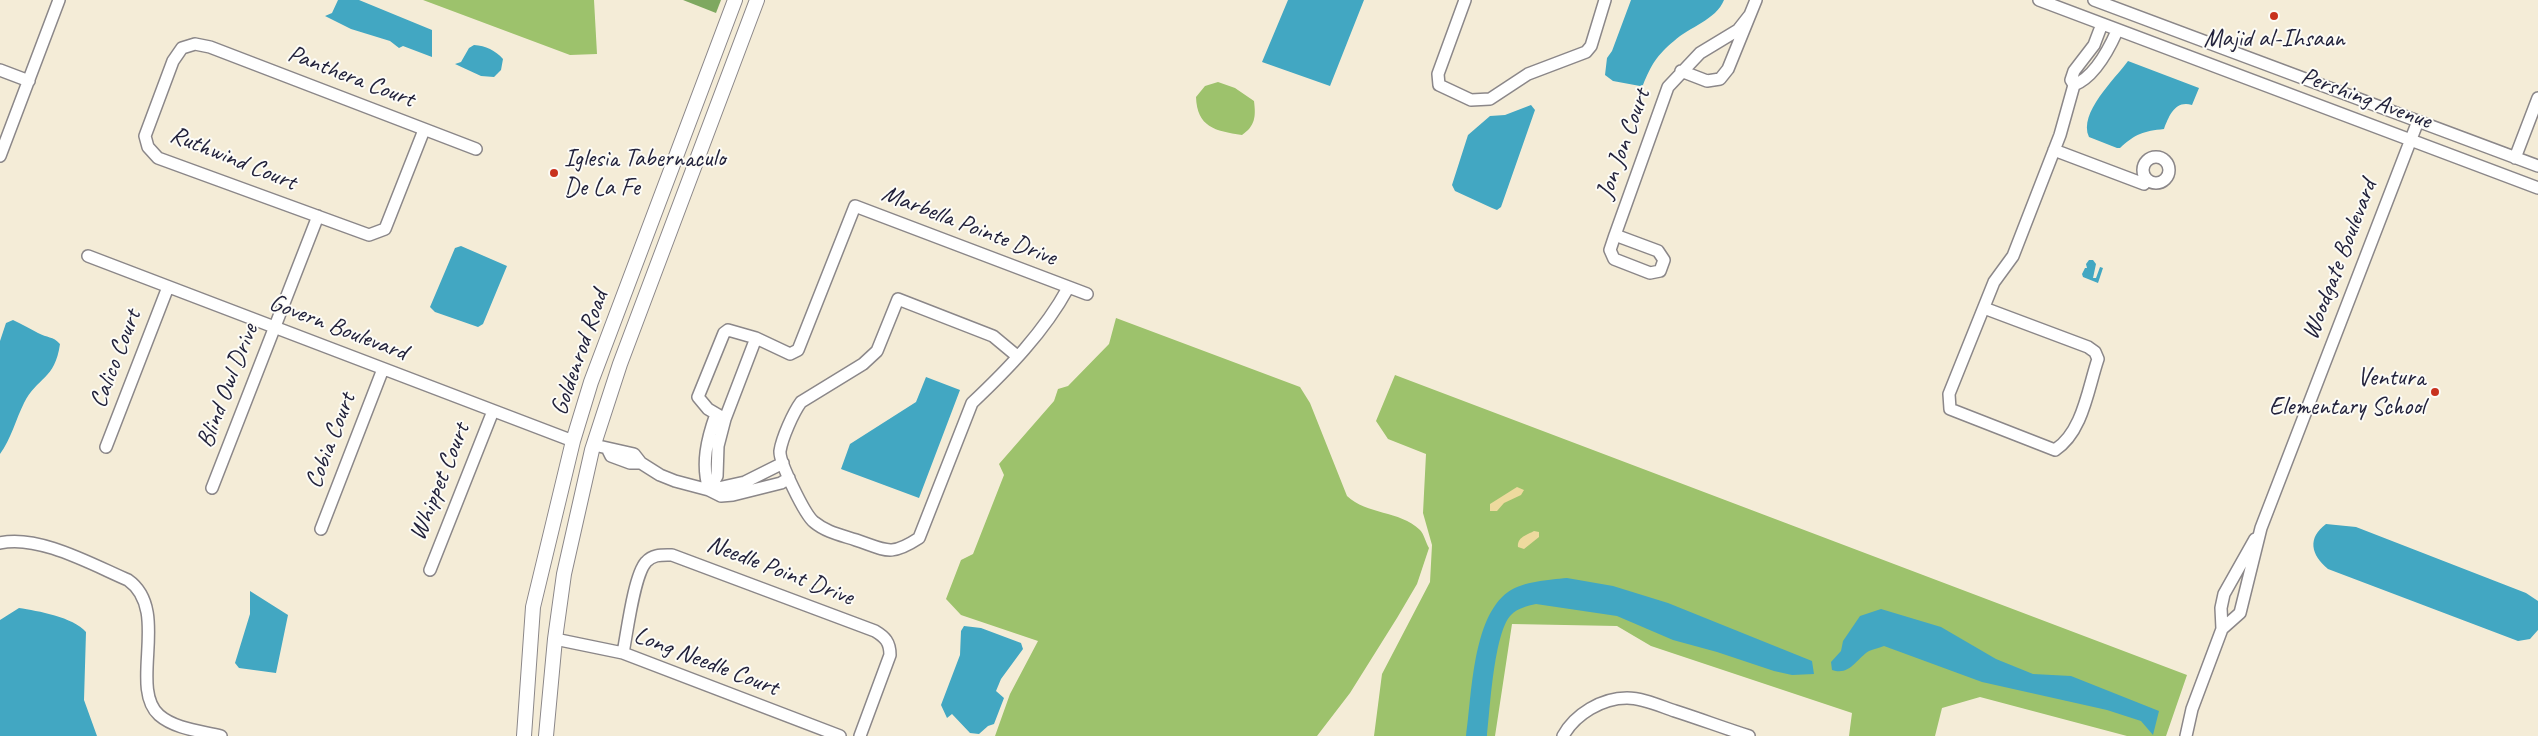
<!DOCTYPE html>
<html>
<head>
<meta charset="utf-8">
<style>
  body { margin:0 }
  canvas { display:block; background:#f4ecd7 }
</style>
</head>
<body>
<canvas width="2538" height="736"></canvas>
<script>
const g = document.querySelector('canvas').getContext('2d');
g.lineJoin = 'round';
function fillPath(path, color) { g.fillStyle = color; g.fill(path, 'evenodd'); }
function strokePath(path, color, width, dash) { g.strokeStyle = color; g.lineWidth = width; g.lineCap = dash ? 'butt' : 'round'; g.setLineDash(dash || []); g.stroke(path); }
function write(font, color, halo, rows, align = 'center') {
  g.font = font + ' Caveat,sans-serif'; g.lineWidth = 4; g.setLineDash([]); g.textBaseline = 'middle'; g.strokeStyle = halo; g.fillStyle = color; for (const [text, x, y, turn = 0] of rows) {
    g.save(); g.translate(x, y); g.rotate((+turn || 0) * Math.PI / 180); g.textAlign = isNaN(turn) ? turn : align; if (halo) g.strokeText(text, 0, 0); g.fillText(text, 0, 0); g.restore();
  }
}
fillPath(new Path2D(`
  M423 0H594L597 54 570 55Z
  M1218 82 1235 88 1254 101C1256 117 1255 126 1242 135 1215 131 1197 127 1196 97L1205 86Z
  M1116 318 1300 387 1310 403 1347 496C1367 515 1399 510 1420 530 1424 534 1426 543 1429 548L1417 584 1397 618 1350 693 1317 736H995L1010 694 1038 641 961 615 946 599 961 560 973 554 1004 475 999 464 1054 401 1058 389 1068 386 1109 344Z
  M1395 375 2187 675 2166 736H2127L1980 697 1942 708 1935 736H1849L1852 713 1651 646 1617 626 1512 624 1495 736H1374L1382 674 1430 582 1432 545 1423 513 1426 454 1388 439 1376 421Z`), '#9dc26c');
fillPath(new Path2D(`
  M683 0H721L716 13Z`), '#7ea860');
fillPath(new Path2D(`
  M1517 487 1524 490 1521 495 1504 503 1497 511H1490V504Z
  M1534 531 1539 532V537L1524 549 1518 547C1517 537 1527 535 1534 531Z`), '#eeda9e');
fillPath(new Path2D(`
  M338 0H359L432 30V57L403 46 399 48 390 41 351 29 325 16 332 13Z
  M1288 0H1364L1330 86 1262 62Z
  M1631 0H1724C1716 20 1689 27 1674 41 1657 55 1651 65 1643 85L1640 86 1613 81 1605 75 1607 58 1612 51Z
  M474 45C486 46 495 50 503 59L501 70 494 77 481 76 455 64 461 62 469 48Z
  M2128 61 2199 88 2192 105C2175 100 2169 116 2164 129 2144 131 2135 134 2120 148H2117L2089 137C2078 113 2115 79 2128 61Z
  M1531 105 1535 110 1501 207 1497 210 1492 208 1455 191 1452 185 1468 135 1490 116 1505 115Z
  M461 246 507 266 483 324 478 327 435 312 430 307 455 248Z
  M2089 260H2093L2096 264 2093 278H2096L2100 267 2103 268 2098 283 2083 277 2082 274 2085 268H2087L2086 264Z
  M13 320C22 324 30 329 38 333 47 338 53 336 60 344 55 380 37 377 24 403 16 419 11 439 0 454V341L6 323Z
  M926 377 960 390 919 498 841 469 850 444 916 402Z
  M2326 524 2356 527 2526 593 2538 601V630L2530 639 2518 641 2328 569C2311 555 2307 538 2326 524Z
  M1567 578 1613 586 1668 603 1812 661 1814 674 1792 675 1774 671 1717 652 1673 640 1617 616 1536 604C1527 606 1518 608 1511 615 1494 632 1490 710 1487 736H1466C1472 696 1472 618 1508 592 1524 581 1548 580 1567 578Z
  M250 591 288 615 276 673 239 668 235 663 250 614Z
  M19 608C38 611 73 617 86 632L84 700 97 736H0V620Z
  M1881 609 1941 627 1996 659 2033 674 2071 676 2159 711 2153 735 2141 721 2107 710 1982 682 1884 646C1880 648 1873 649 1869 651 1856 659 1850 676 1832 670L1831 662 1841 651 1843 641 1860 616Z
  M964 626 981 628 1021 643 1023 649 1001 679 996 691 1004 698 994 724 988 726 979 734 970 733 952 714 947 718 941 705 960 655 961 631Z`), '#42a7c2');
const minor = new Path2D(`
  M1465 0 1438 74 1439 85 1471 100 1490 99 1528 74 1586 52 1591 46 1605 0
  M2039 0 2538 188
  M2094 0 2538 166
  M0 70 29 81
  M1681 71 1707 81 1720 79 1728 69 1756 0
  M2074 85C2095 77 2109 49 2117 31
  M424 130 385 229 369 235 158 158 148 147 145 136 173 61 182 48 195 44 210 47 476 149
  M2054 150 2144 184 2145 179
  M0 156 59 0
  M2143 170a13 13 0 1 1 26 0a13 13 0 1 1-26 0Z
  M2515 158 2538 98
  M1615 235 1658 251 1664 260 1660 271 1650 273 1614 259 1610 250 1615 235 1668 87 1700 53 1738 30 1749 16
  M88 256 573 441
  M1984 308 2088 347 2095 352 2098 359C2088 388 2083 432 2055 450L1950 409 1949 394 1994 282 2013 256 2060 135 2074 85 2071 80 2074 71 2094 45 2102 24
  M1017 356 993 336 898 299 877 351 863 364 801 402C793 413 782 438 780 451 779 462 805 515 814 522 826 532 841 535 856 540 886 550 890 557 919 538L972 403C1008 369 1044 332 1068 288
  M725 419 708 409 698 397 724 333 728 330 756 338 790 354 798 350 855 206 1087 294
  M594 445 634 454 641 463 660 475 675 481 709 490 721 496 733 495 781 483 789 478
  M106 447 168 287
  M608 450 611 456 630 463H641
  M212 488 318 216
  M709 490 717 476 718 446 725 419 756 338
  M709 490 745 482 783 463
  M709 490C701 464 707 439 716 414
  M321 529 383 369
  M0 543C38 534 93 565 128 580 171 610 128 687 159 715 175 729 201 731 221 736
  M430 570 493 411
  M2222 629 2240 613 2261 528 2418 121
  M555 639 623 653 840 736
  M623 653C627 633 634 575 646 562 653 554 662 555 672 555L875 631C885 637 890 642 890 655L860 736
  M1563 736C1575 714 1602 698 1627 698 1643 698 1660 706 1675 711 1700 719 1724 728 1749 736
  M2186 736 2192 709 2222 629 2221 608 2224 594 2255 539`);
const major = new Path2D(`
  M524 736 533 607 573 441 591 382 735 0
  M546 736 555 639 564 574 592 450 620 364 757 0`);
strokePath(minor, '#8b8789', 14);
strokePath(major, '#8b8789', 16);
strokePath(minor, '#fff', 11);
strokePath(major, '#fff', 14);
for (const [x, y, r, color] of [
  [2274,16,5,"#c8321e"],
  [554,173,5,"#c8321e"],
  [2435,392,5,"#c8321e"]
]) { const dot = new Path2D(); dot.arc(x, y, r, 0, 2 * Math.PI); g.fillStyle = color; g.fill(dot); strokePath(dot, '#fdfcf7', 2); }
write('25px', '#22223b', '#fdfcf7', [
  ["Majid al-Ihsaan",2274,39],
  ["Iglesia Tabernaculo",564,159,"left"],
  ["De La Fe",564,188,"left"],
  ["Ventura",2425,378,"right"],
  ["Elementary School",2425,407,"right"]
]);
write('25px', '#22223b', '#fdfcf7', [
  ["Panthera Court",351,77,21],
  ["Pershing Avenue",2366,99,20],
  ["Jon Jon Court",1624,144,-70],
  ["Ruthwind Court",233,159,22],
  ["Marbella Pointe Drive",969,226,21],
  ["Woodgate Boulevard",2340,260,-69],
  ["Govern Boulevard",338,328,21],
  ["Goldenrod Road",580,353,-71],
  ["Calico Court",116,359,-69],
  ["Blind Owl Drive",228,386,-69],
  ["Cobia Court",331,441,-69],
  ["Whippet Court",440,482,-68],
  ["Needle Point Drive",780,571,21],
  ["Long Needle Court",706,662,21]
]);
</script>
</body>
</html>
